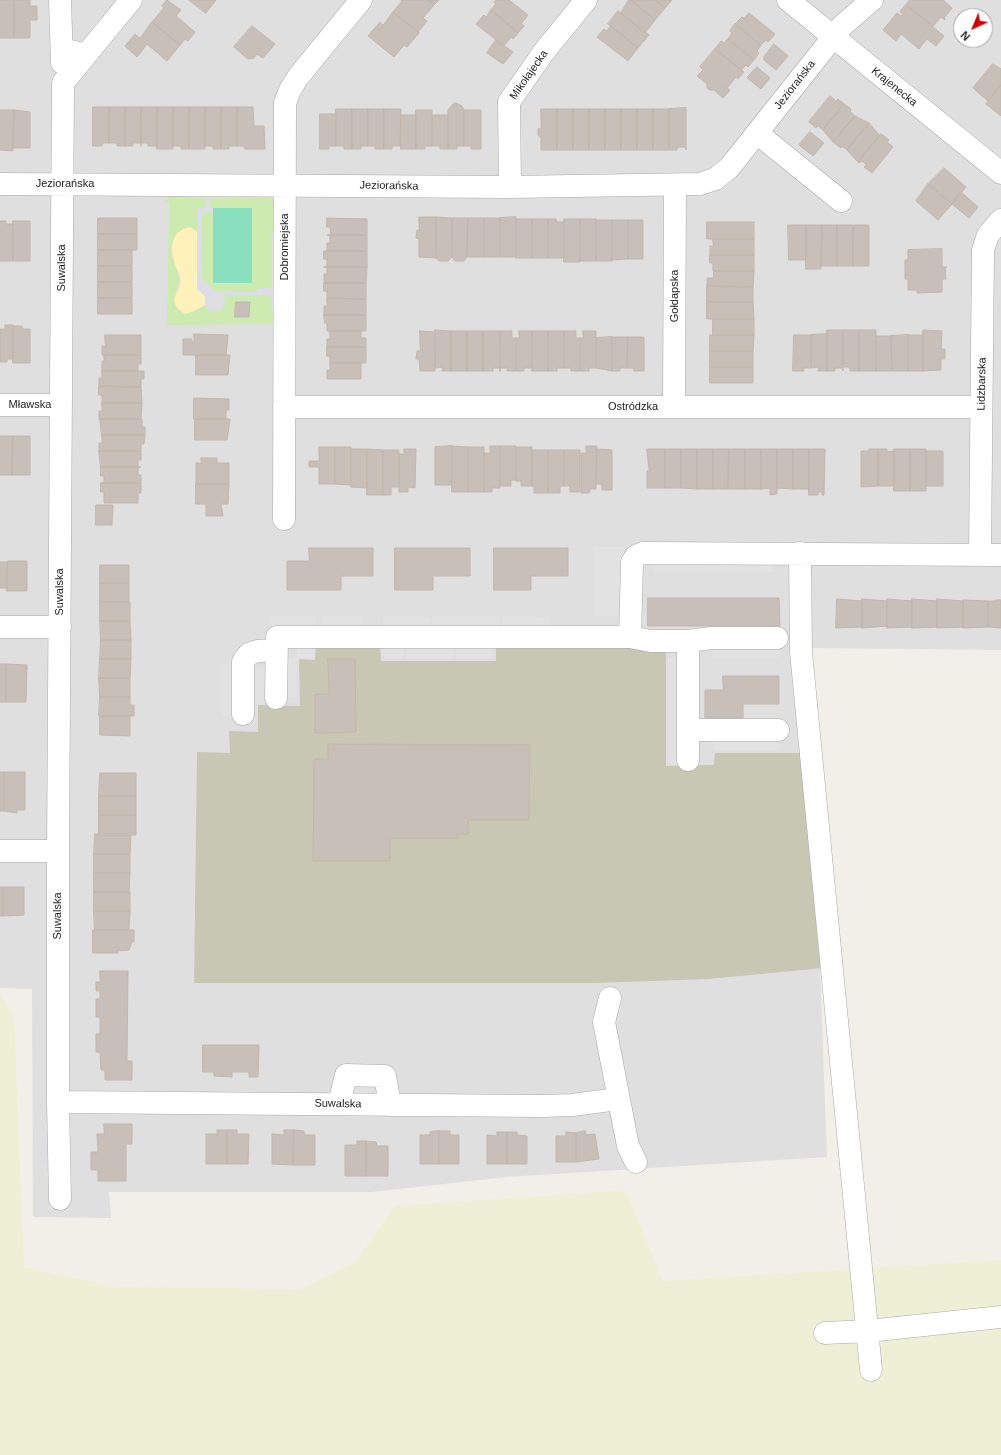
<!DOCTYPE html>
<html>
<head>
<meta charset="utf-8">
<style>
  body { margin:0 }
  #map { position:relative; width:1001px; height:1455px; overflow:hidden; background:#f2efe9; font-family:Helvetica,sans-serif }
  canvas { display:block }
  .north { position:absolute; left:953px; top:8px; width:40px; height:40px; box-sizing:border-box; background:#fff; border:1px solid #a7a7a7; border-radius:50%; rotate:224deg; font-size:11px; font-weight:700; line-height:16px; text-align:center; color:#222 }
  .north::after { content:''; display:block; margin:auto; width:14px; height:18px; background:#d40000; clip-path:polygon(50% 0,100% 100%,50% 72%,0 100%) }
</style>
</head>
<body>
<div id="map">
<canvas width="1001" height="1455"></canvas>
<div class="north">N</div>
</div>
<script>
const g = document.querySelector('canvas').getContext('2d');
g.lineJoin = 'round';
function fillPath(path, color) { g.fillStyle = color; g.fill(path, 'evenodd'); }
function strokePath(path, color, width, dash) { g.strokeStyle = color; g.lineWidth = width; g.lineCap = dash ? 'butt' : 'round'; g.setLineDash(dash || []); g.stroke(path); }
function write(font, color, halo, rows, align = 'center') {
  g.font = font + ' Helvetica,sans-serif'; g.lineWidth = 3.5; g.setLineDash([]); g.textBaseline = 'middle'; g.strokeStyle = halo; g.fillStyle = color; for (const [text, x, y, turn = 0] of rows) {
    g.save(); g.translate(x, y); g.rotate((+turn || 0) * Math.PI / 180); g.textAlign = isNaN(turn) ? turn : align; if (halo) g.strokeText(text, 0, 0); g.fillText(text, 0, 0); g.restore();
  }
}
fillPath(new Path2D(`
  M0 0H1001V650L808 648 827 1157 507 1177 372 1192H109L111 1218 33 1217 32 989 0 988ZM961 16H985V40H961Z`), '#e0dfdf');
fillPath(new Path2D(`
  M316 645 380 647 381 661H496V647H666V766L714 765 715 753H822L824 968 708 979 595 983H194L197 752 230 753 229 731 258 732V705L300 706 299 659 315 660Z`), '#c7c7b4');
fillPath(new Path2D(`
  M0 994 14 1016 24 1267 117 1287 300 1289 353 1264 395 1206 626 1190 663 1281 1001 1260V1455H0Z`), '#eef0d5');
fillPath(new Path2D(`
  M179 194 182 198H206V208H197V232L190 227 172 253C175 269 184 277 175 293L192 312 205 305 207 308 220 311 225 301 223 295H272V312L278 319V324L167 325 169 203 165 201 168 199 165 197Z
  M245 194 268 195 275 204V230L272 233V288H260L257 292 213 291 201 277V216L205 212H213V283L252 208H210V198H242Z`), '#cdebb0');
fillPath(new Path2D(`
  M190 227 197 232V289L205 295V305L192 312 185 314C162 299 184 293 180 276 179 272 176 268 175 264 169 247 171 231 190 227Z`), '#fff1ba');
fillPath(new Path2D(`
  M213 208H252V283H213Z`), '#88e0be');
fillPath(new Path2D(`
  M278 227V319L272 312V233Z
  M594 547H624V616H594Z
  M653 559H772L773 572H653Z
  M269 616H316V630H269Z
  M322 616H363V629L323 630Z
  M502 616 549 617V630H502Z
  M383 617H430V630H383Z
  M432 617H499V630H432Z
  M297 644H313V658H297L296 697H283V658H297Z
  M383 644H403V658H384Z
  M406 644H453V658H406Z
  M456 644H493L492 658H456Z
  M713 644 780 645V659L713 658Z
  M668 658H682V764H668Z
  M222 664H236L235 718H222Z
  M256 669H270L269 703H256Z
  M713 737H781L780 751 713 750Z
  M353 1081H374L373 1094H353Z`), '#e2e2e2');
fillPath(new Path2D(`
  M206 198H210V208H213V212H205L201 216 202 280 208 284 213 291 257 292 259 288H272V295H223L225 301 223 308 213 312 207 308 205 296 197 289V208H206ZM216 295 221 298V304L220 307 214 309 209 305V299Z`), '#dddde8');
const building = new Path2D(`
  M0 0H14V38H0Z
  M14 0H30V6H37V20H30V38H14Z
  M167 0 181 10 176 16 195 32 188 41 185 39 180 45 152 22 164 8 162 6Z
  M189 0H216L206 13Z
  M401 0H428L434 5 423 18 427 21 418 32 393 12 402 1Z
  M428 0H439L434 5Z
  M496 0H509L528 15 521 24 524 26 518 33 491 10 496 4 494 2Z
  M629 0H631L655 20 645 33 621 13Z
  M631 0H656L665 8 655 20Z
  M656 0H672L665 8Z
  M910 0H943L952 8 944 18 945 20 941 17 933 26 906 5Z
  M906 5 944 36 936 46 927 39 919 49 901 34 896 41 883 30 897 13 901 16 903 13 900 12Z
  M491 10 518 33 513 39 511 37 504 46 476 24 484 15 486 17Z
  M618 11 649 35 638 48 608 24Z
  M393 12 419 33 407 47 404 45 394 57 368 36 380 22 383 25Z
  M749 13 775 34 768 42 766 40 761 45 735 24 742 17 744 18Z
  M152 22 180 45 167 61 147 44 137 57 125 46 135 34 140 38Z
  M735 24 761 45 757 51 759 53 754 60 728 39 732 33 730 31Z
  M252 26 275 44 263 58 257 54 254 58 248 59 234 47Z
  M611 26 638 48 628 61 597 37 604 29 606 31Z
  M728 39 754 60 748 67 746 65 741 70 715 49 721 41 724 43Z
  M496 40 513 52 503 64 487 53Z
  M774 44 788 56 776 70 764 60V57Z
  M715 49 744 72 738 79 736 77 727 88 730 90 723 98 714 90H710L707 88V84L697 76 703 70 700 67Z
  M993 64 1001 69V85L988 101 973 88Z
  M757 67 770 78 761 89 747 78Z
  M1001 85V116L986 104Z
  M830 96 836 101 838 99 844 104 823 130 818 126 816 128 809 122Z
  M456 103 462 106 464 110V146H457V149H448V110L453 104Z
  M844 104 851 109 850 111 855 116 833 142 823 130Z
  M93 107H109V143H102V146H93Z
  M109 107H125V146H117V143H109Z
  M125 107H141V143H133V146H125Z
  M141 107H157V146H148V143H141V146Z
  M157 107H173V149H157Z
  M173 107H189V149H181V146H173Z
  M189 107H205V149H189Z
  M205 107H221V149H213V146H205Z
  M221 107H237V146H229V149H221Z
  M237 107H253L254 126H264L265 149H245L244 146H237Z
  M686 108V150L685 147H677V150H669V109Z
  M336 109H352V149H344V146H336Z
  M352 109H368V146H361V149H352Z
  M368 109H384V149H375V146H368Z
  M384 109H401L400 146H392V149H384Z
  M541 109H557V150H541V138L538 135V129L541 128Z
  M557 109H573V150H557Z
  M573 109H589V150H573Z
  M589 109H605V150H589Z
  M605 109H621V150H605Z
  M621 109H637V150H621Z
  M637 109H653V150H637Z
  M653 109H669V150H653Z
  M0 110H14L13 151 0 150Z
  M14 110 30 112V148H13Z
  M416 110H432V146H425V149H416Z
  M464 110H481V149H471V146H464Z
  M320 114H336V146H329V149H320Z
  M401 115H416V149H401Z
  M433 115H448V149H440V146H432Z
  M855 116 869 123 847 150 842 146 841 148 833 142Z
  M869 123 880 136 858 162 847 150Z
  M810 132 824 143 813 156 799 145Z
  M881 134 889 140 887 142 893 147 872 173 864 167 866 165 862 161 859 163 858 162Z
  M944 168 966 187 952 204 928 184Z
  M928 184 952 204 938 220 916 201Z
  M961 192 978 207 969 218 952 204Z
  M419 217H436V258L419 257V239L416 238 417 230H419Z
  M436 217 452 218V257L448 261H439L436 258Z
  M516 217V257H500V218Z
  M98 218H137V234H98Z
  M327 218 367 219V235H327H331L330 227H327Z
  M452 218H468L467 257 464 261H455L452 257Z
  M468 218H484V257H467Z
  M484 218H500V257H484Z
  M516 219H532V258H516Z
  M532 219H548V258H532Z
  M548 219H556L557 222H564V258H548Z
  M564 219H580V262H564Z
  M580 219H596V261H580Z
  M596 220H612V261H596Z
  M612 220H628V259L612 260Z
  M628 220H643V259H628Z
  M0 221H6V224H13V261H0Z
  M13 221H30V261H13Z
  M707 222H754V239H707Z
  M788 225H806V260H789Z
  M806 225H822L821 269H806Z
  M822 225H837V266H821Z
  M837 225H853V266H837Z
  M854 225H869V266H853Z
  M98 234H137V250H98Z
  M330 235H367V251H327V243H330Z
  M713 239H754V255H710V246H713Z
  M942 249V267H947L945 268 946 279H942V292L917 293V290H908V279H905V260H908V250Z
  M98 250H132V266H98Z
  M324 251H367V267H327V259H324Z
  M710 255H754V271H713V263H710Z
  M98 266H132V282H98Z
  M324 267H367L366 283H324V274H327V268Z
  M714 271H754L753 287 707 286V278H713Z
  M98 282H132V298H98Z
  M324 283H366V299L327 298V291H324Z
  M707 286 753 287V302H707Z
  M98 298H132V314H98Z
  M327 298 366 299V315H324V306H327Z
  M236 302H250L249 317H235Z
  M707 302H753L754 319H707Z
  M324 315H366V331H327V323H325Z
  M713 319H754V335H713Z
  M5 325H13V359H7V362H0V329H5Z
  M13 326H22V329H30V363H13Z
  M435 330 451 331V371H442L443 367 436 368Z
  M827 330H843V371L842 368H835V371H827Z
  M843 330H859V371H850V367H843Z
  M859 330H876V371H859Z
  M923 330 942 331 941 349H945V359H941V370L923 371Z
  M330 331H361V338H366V347H327V339H330Z
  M420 331 435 332V371H420L419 359H416L417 351H420Z
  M451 331H467V371H451Z
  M467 331H483V371H467Z
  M483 331H500V371L499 368H493V371H483Z
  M500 331H512V338H516V371H507L508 368H500V371Z
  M519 331H532V368H524V371H516V338H519Z
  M532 331H548V371H532Z
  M548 331H564V368H557V371H548Z
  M564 331H576V338H580V371H571V368H564Z
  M583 331H596V368H589V371H580V338H583Z
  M194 334 228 335 226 355H183V339H192V342H194Z
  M827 334V371H818L819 367 811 368V335Z
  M105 335H141V355H102V346H105Z
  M710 335H754L753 351H710Z
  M794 335H811V368H803L804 371H793Z
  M908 335H923V371H908Z
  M908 335V371H892L891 336Z
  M876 336H891L892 371H876Z
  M612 337V371L596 368V338Z
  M612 337H628L627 368H620V371H612Z
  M628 337H644V371H634V368H627Z
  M327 347H366V363H330V356H327Z
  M710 351H753V367H710Z
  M104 355H141V364H138V371H102V361H104Z
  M196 355H230L228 375H196Z
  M330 363H361V379H327V370H330Z
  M710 367H753V383H710Z
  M102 371H144V379H141V387L99 386V378H102Z
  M99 386 141 387 142 403H102V395H99Z
  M194 398 229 399V410H226V419H194Z
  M102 403H142L141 419H99V411H102Z
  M100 419H142V427H145V435H102Z
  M195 419H230L227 440H195Z
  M102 435H145L144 444H141V451H99V443H102Z
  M0 436H13L12 475H0Z
  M13 436H30V475H12Z
  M452 446V485H435V447Z
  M452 446 468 447V492H452Z
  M490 446H500V488H492V492H484V453H490Z
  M500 446H516V480H511V486H500Z
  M586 446H597L596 489H590L589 493H581V453H586Z
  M319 447H335V484H319V467H309V461H319Z
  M335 447H351V485L335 484Z
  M468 447H484V492H468Z
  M516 447H532V486H521V481H516Z
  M351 449H367V488L351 487Z
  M367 449 383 450V495H367Z
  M404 449H416L415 488 408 487V492H399V454H404Z
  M597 449 612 450V490H602V484H596Z
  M647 449H665V488H647V471H649Z
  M665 449H681V488H665Z
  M681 449H697V489L681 488Z
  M697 449H713V489H697Z
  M713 449H729L728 489H713Z
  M729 449H745V489H728Z
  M745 449H761V489H745Z
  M761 449H777V494L770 495V488L761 489Z
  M777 449H793V489L777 488Z
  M793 449H809V489H793Z
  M809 449H825L824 495H822V492H818V495H809Z
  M869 449H878V486L861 487V451H869Z
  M878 449H887V452L894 451V486H878Z
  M894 449H910V491H894Z
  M910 449H926V491H910Z
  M383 450H399V487H391V495H383Z
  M532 450H548V493H534V487L532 486Z
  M548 450H564V486H560V493H548Z
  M564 450H580V492H570V486H564Z
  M99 451H141V460H138V467H101Z
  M926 451H943V486H926Z
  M201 458H217V463H229V484H196V463H201Z
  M101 467H141L138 468V475H141V483H101H104V476H101Z
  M101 483H141V493H138V503H104V492H101Z
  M196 484H229L228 504H221L223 516H206V504H196Z
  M96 505H113L112 525H96Z
  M309 548H373V576H341V590H287V561H309Z
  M395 548H470V576H433V590H395Z
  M494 548H568V576H531V590H494Z
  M8 561H27V591H7Z
  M0 562H7V591L6 588H0Z
  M100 565H129V583H100Z
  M100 583H129V602H100Z
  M648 598H779L780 626H648Z
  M837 599 862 601V627L836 628Z
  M862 599 887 601V626L862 628Z
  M887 599 912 601V627L887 628Z
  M912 599 937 601V627L912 628Z
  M937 599 963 601V627L937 628Z
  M963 600 988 601V627L963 628Z
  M996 600H1001V628L988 627V601H996Z
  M100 602H130V621H100Z
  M100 621H130L131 640H101Z
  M101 640H131V659H100Z
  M100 659H131L130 678H99Z
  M328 659H355L356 732 315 733V694H329Z
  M0 664H6V702H0Z
  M6 664 27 665 26 702H6Z
  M723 676H779V704H743V718H705V690H723Z
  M99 678H130V697H100Z
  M100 697H130V705H134V716H99Z
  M100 716H130V736L100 735Z
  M328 744 530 745 529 820H468V834H458V838H390V861H313L314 759H328Z
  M0 772H4V811H0Z
  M4 772H25V810H17V813L4 811Z
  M100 773H136V796H99Z
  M99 796H136V815H99Z
  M99 815H136V835H99Z
  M95 834H131L130 854H94Z
  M94 854H130V873H94Z
  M94 873H130L129 892H94Z
  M0 887H3V916H0Z
  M3 887H24V915L3 916Z
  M94 892H130V911H94Z
  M94 911H130L129 930H95Z
  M93 930H134V942H132L129 950 117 951 118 953H93Z
  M100 971H128L127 1061H132V1080H105V1070H101L100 1052H96V1034H100V1017H96V999H100V991H96V982H100Z
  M203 1045H259L258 1077H249V1072H232V1077L214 1076V1072H203Z
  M104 1124H132V1144H126V1181H98V1170H91V1152H98L97 1134H104Z
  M217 1130H227V1164H206V1134H217Z
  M227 1130H237V1134H249L248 1164H227Z
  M284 1130H294L293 1165 272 1164V1134L284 1135Z
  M294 1130 304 1131V1135H315V1165H293Z
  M439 1131V1164H420V1135H430V1132Z
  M439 1131H450V1135H459V1164H439Z
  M585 1131 586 1135 595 1134 599 1159 576 1162V1133Z
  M497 1132H507V1164H487V1135L497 1136Z
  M507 1132H517V1135L527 1136V1164H507Z
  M566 1132 576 1133V1162H556V1136H566Z
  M357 1141H366V1176H345V1145H357Z
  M366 1141 376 1142 377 1146H388V1176H366Z`);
fillPath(building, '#c7bfb8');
strokePath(building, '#c4b6ab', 1);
const minor = new Path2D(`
  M60 0 62 63
  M788 0 1001 173
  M62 49 86 55 131 0
  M757 133 841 201
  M0 184 510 187 700 184 715 179 729 168 842 26 872 0
  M510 187 509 102 543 53 586 0
  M0 405H61
  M284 407H981
  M674 407 675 185
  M284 519 285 103 290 90 298 77 361 0
  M800 553 801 652 871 1370
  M980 554 983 250 988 235 1001 220
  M0 627H60
  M630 637 651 641H688L712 638H777
  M276 698 277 637H630L632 562 636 556 643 553 1001 555
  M243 714V662C249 648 263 651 276 651
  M688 730H778
  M688 760V641
  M0 851H58
  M610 998 604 1022 628 1146 636 1162
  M58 1102 542 1106 572 1105 618 1099
  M339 1104 346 1075 385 1076 390 1105
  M60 1199 58 1102V851L63 83 86 55
  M825 1333 868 1331 1001 1317`);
strokePath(minor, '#a9a9a9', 23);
strokePath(minor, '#fff', 22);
write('11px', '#222', '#fff', [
  ["Mikołajecka",529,75,-55],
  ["Jeziorańska",795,85,-52],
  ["Krajenecka",894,87,39],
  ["Jeziorańska",65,184],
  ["Jeziorańska",389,186,1],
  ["Dobromiejska",285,247,-90],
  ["Suwalska",62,268,-90],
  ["Gołdapska",675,296,-90],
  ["Lidzbarska",982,384,-89],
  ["Mławska",30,405],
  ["Ostródzka",633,407],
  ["Suwalska",60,592,-90],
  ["Suwalska",58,916,-90],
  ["Suwalska",338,1104,1]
]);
</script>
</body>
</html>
